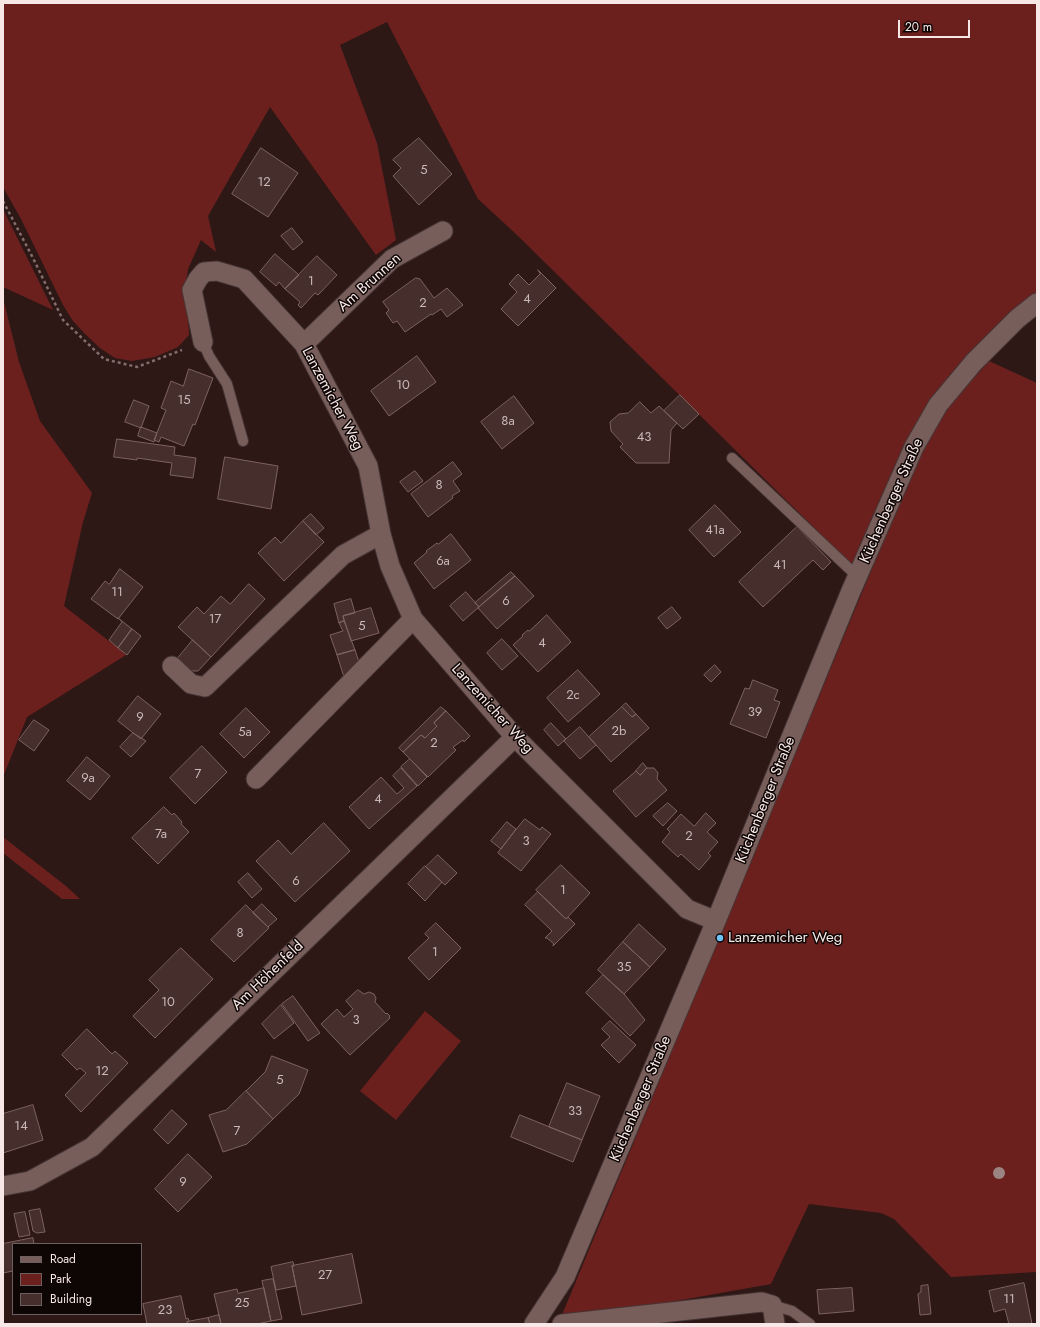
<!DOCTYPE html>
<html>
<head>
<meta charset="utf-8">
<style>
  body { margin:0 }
  #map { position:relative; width:1040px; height:1327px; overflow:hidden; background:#2d1816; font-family:Jost,sans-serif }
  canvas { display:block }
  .frame { position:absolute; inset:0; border:4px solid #f7e7e6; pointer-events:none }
  .legend { position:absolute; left:12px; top:1243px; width:130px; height:72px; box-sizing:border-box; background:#0e0605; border:1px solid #6b605f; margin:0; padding:5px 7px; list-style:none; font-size:12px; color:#f7e7e6 }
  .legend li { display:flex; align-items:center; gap:8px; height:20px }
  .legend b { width:20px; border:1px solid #6b605f }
  .scale { position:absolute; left:898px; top:20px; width:72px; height:18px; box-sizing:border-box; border:2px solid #f7e7e6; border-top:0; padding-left:5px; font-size:12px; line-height:14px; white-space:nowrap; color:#f7e7e6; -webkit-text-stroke:3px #0e0605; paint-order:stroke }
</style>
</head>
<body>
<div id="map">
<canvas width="1040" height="1327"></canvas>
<div class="frame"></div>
<ul class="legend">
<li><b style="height:5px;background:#785e5b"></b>Road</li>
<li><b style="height:11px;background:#6c201e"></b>Park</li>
<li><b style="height:11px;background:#452e2c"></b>Building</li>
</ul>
<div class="scale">20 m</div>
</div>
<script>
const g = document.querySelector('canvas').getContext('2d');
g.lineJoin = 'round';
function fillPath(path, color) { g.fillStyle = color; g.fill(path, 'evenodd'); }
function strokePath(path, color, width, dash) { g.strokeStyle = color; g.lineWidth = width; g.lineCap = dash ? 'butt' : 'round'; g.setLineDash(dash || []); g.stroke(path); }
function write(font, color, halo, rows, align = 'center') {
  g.font = font + ' Jost,sans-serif'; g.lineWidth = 3; g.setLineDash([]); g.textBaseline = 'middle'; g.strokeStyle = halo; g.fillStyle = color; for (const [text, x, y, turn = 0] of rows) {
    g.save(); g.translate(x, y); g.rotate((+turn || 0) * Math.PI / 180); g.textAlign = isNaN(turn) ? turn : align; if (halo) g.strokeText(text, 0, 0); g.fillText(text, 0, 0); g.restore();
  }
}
fillPath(new Path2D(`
  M3 3H1037V292L1012 312 975 349 854 567 516 234 478 199 387 22 340 45 377 143 396 240 376 255 270 107 208 216 216 252 201 240 188 269 186 284 189 335 178 347 155 357 132 361 115 358 100 348 85 334 73 321 63 305 21 219 3 187Z
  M3 209 53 310 3 287Z
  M3 298 19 362 40 421 92 493 83 522 64 606 118 648 126 655 27 717 3 777Z
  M989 361 1037 383V1272L951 1277 894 1219 881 1213 809 1204 771 1284 559 1322 925 441 954 400Z
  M3 837 66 886 80 899H62L3 853Z
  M425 1011 461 1041 396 1120 360 1091Z`), '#6c201e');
const building = new Path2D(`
  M419 138 452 174 419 205 393 176 401 168 393 160Z
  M261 148 298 173 268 217 232 194Z
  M292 228 303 242 293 250 281 236Z
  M275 254 299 275 285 289 279 282 276 286 260 272Z
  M317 256 337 275 318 295 315 293 301 308 298 305 300 302 285 289Z
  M538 270 556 288 518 326 501 309 517 292 509 284 518 274 529 285 540 274Z
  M416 278 420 279 434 298 447 288 463 305 447 317 441 309 432 315 431 314 405 332 397 321 393 323 386 313 389 310 383 302Z
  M417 356 436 382 389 416 371 391Z
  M189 369 213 378 195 425 193 424 184 446 161 437 159 442 154 440 166 410 161 408 171 381 183 386Z
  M680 395 699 414 683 429 664 411Z
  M514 396 534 423 502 449 481 422Z
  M134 400 149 406 141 428 125 422Z
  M640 402 651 413 659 406 677 423 671 430 669 463H636L620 447 623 444 611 431 610 422 619 414 628 413Z
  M141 427 157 433 154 442 138 436Z
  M117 439 175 447 174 455 196 458 193 478 170 475 172 463 137 458V460L114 457Z
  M225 457 278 466 271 509 218 499Z
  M453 462 462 474 453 481 460 491 452 496 453 498 428 517 411 494Z
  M415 471 423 481 408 492 400 482Z
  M715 505 741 532 714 557 689 530Z
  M311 514 324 528 316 535 303 521Z
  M303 521 324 542 284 581 258 553 275 537 281 543Z
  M797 527 831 562 823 570 813 560 763 607 739 582Z
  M451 534 471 560 434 589 414 563 427 552 426 551 437 543 438 544Z
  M120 569 143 587 118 619 91 599 105 581 109 584Z
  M511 572 515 576 479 607 475 603Z
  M515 576 534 596 497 629 478 608Z
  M249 584 265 599 211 657 178 627 197 607 204 614 221 596 230 604Z
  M466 592 479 607 463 621 450 606Z
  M351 599 355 613 343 616 344 621 339 623 334 604Z
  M672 607 681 618 667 629 658 618Z
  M371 608 379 633 351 641 343 616Z
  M547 615 571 642 538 672 513 645 523 636 522 635 528 630 529 631Z
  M118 618 132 629 118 648 109 640 122 622Z
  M344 621 355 650 337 655 330 635 343 631 339 623Z
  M132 629 141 636 127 655 118 648Z
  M502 639 518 656 502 670 487 653Z
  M193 640 211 657 198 671H187L178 658Z
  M355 650 359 662 344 677 337 655Z
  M715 665 721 672 711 682 704 675Z
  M578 670 600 694 568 722 547 698Z
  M753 680 778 690 774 700 780 702 766 738 730 724 745 688 749 689Z
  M138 696 161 714 141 739 118 721Z
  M626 703 636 714 632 717 622 707Z
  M441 707 446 711 434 723 437 726 425 738 421 735 403 752 399 748Z
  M622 707 632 717 636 714 649 728 611 762 589 737Z
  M246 708 270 732 244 758 220 734Z
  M446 711 470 736 464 742 463 740 453 747 456 750 428 777 403 752 421 735 425 738 437 726 434 723Z
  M34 720 49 730 34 751 19 740Z
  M551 723 566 739 558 746 544 730Z
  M580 727 596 745 580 759 564 741Z
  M133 733 146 741 131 757 120 747Z
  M202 746 227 772 195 804 170 778Z
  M87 757 110 776 90 800 67 781Z
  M410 759 427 777 418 786 401 767Z
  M643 763 647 768 640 775 636 771Z
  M401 768 417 786 369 829 349 807 381 777 397 794 404 788 393 776Z
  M647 768H654L658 773 657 779 667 790 636 817 613 791 636 771 640 775Z
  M668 803 677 811 663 826 653 816Z
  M164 807 172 815 174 813 182 822 181 824 189 832 158 864 132 838Z
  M706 813 716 823 707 832 718 842 708 853 711 856 699 870 681 854 678 857 662 842 670 832 667 829 681 814 694 826Z
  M525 819 540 830 542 827 551 834 521 871 498 853Z
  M507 822 516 829 501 849 491 841Z
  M324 823 350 851 295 902 256 861 278 840 291 854Z
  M438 855 457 873 445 885 426 867Z
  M561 865 590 893 566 919 536 890Z
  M425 866 442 882 425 901 408 884Z
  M248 873 262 889 252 898 238 882Z
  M538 892 566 919 568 917 575 924 553 946V945L554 944 547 938H545L552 931 525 905Z
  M262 904 277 919 268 927 253 913Z
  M246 905 269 928 234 962 211 940Z
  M436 923 461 948 429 980 408 958 429 938 425 934Z
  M639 924 666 949 650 967 623 942Z
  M623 942 650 967 624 994 598 970Z
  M181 948 213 979 155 1038 133 1016 159 990 149 980Z
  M603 975 624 994 645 1020 630 1036 586 993Z
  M358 990 364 994 369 992 374 994 376 998 375 1002 386 1014 387 1013 390 1016 389 1017 390 1018 350 1055 321 1024 337 1009 344 1017 353 1009 346 1001Z
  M293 996 320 1033 308 1041 282 1004Z
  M281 1005 294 1023 274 1039 262 1024Z
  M610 1021 636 1045 619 1063 601 1045 610 1037 602 1029Z
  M87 1029 112 1054 115 1051 128 1063 81 1112 65 1095 86 1073 80 1068 77 1070 62 1055Z
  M272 1056 308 1070 299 1094 273 1119 246 1091 265 1072Z
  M567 1083 600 1096 582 1140 549 1127Z
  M246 1091 273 1119 247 1144 223 1152 209 1115 226 1110Z
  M33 1105 43 1140 3 1153V1114Z
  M172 1110 187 1124 168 1144 154 1130Z
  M520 1115 582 1140 573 1162 511 1137Z
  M188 1154 212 1177 178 1212 155 1189Z
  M40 1209 45 1232 37 1233 33 1231 29 1211Z
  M25 1212 30 1235 19 1237 14 1214Z
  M33 1238 34 1244H13V1271L3 1273V1244Z
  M352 1254 362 1303 302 1315 292 1266Z
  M293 1262 294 1266H292L296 1286 276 1290 271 1267Z
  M273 1279 282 1319 271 1321 262 1281Z
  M1024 1283 1032 1324H1009L1005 1309 994 1312 989 1291Z
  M928 1285 931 1314 920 1315 918 1294 921 1292V1286Z
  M264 1288 271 1321 257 1324H221L214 1294 237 1289 238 1293Z
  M852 1288 854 1311 819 1314 817 1290Z
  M181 1296 186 1319 188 1318 189 1321 187 1322 188 1324H147L143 1304Z
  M219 1315 221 1324H210L208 1318Z
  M208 1318 210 1324H188L187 1322Z`);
fillPath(building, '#452e2c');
strokePath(building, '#7d6260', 1);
const service = new Path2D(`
  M203 342 209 356 227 384 243 441
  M732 458 858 577
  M772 1305 792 1311 810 1324`);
const minor = new Path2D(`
  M203 342 192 290 198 279 204 272 217 271 244 279 304 344 368 466 381 534 390 566 413 619 515 737 687 909 716 921
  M304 344 392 259 443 231
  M172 666 191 684 205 687 343 555 381 534
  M256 779 413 619
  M3 1186 30 1181 92 1147 515 737
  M534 1324 565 1277 716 921 851 591 914 447 938 405 974 362 1017 319 1037 303
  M562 1324 762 1302 772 1305 775 1324`);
strokePath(service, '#463535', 12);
strokePath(minor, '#463535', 21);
strokePath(new Path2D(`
  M3 201 33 258 63 320 104 359 137 367 182 350`), '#826f6d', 2.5, [3, 3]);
strokePath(service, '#785e5b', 10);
strokePath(minor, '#785e5b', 19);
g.fillStyle = '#9c8482';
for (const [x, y] of [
  [999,1173]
]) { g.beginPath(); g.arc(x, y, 6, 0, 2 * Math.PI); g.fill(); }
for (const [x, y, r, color] of [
  [720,938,4,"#6dc2f3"]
]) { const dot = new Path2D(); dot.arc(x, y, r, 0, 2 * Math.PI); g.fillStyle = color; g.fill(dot); strokePath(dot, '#0e0605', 1.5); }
write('13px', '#cab9b8', null, [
  ["5",424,171],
  ["12",264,183],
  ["1",311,282],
  ["4",527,300],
  ["2",423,304],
  ["10",403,386],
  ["15",184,401],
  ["8a",508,422],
  ["43",644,438],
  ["8",439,486],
  ["41a",715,531],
  ["6a",443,562],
  ["41",780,566],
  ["11",117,593],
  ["6",506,602],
  ["17",215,620],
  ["5",362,627],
  ["4",542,644],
  ["2c",573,696],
  ["39",755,713],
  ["9",140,718],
  ["2b",619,732],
  ["5a",245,733],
  ["2",434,744],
  ["7",198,775],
  ["9a",88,779],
  ["4",378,800],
  ["7a",161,835],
  ["2",689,837],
  ["3",526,842],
  ["6",296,882],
  ["1",563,891],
  ["8",240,934],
  ["1",435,953],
  ["35",624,968],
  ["10",168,1003],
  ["3",356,1021],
  ["12",102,1072],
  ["5",280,1081],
  ["33",575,1112],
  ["14",21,1127],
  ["7",237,1132],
  ["9",183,1183],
  ["27",325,1276],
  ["11",1009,1300],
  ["25",242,1304],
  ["23",165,1311]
]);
write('15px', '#f7e7e6', '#0e0605', [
  ["Am Brunnen",370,283,-42],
  ["Lanzemicher Weg",332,399,62],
  ["Küchenberger Straße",892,501,-66],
  ["Lanzemicher Weg",492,709,48],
  ["Küchenberger Straße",766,800,-68],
  ["Am Höhenfeld",268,976,-44],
  ["Küchenberger Straße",641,1099,-67]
]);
write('15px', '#f7e7e6', '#0e0605', [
  ["Lanzemicher Weg",728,938]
], 'left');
</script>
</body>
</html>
